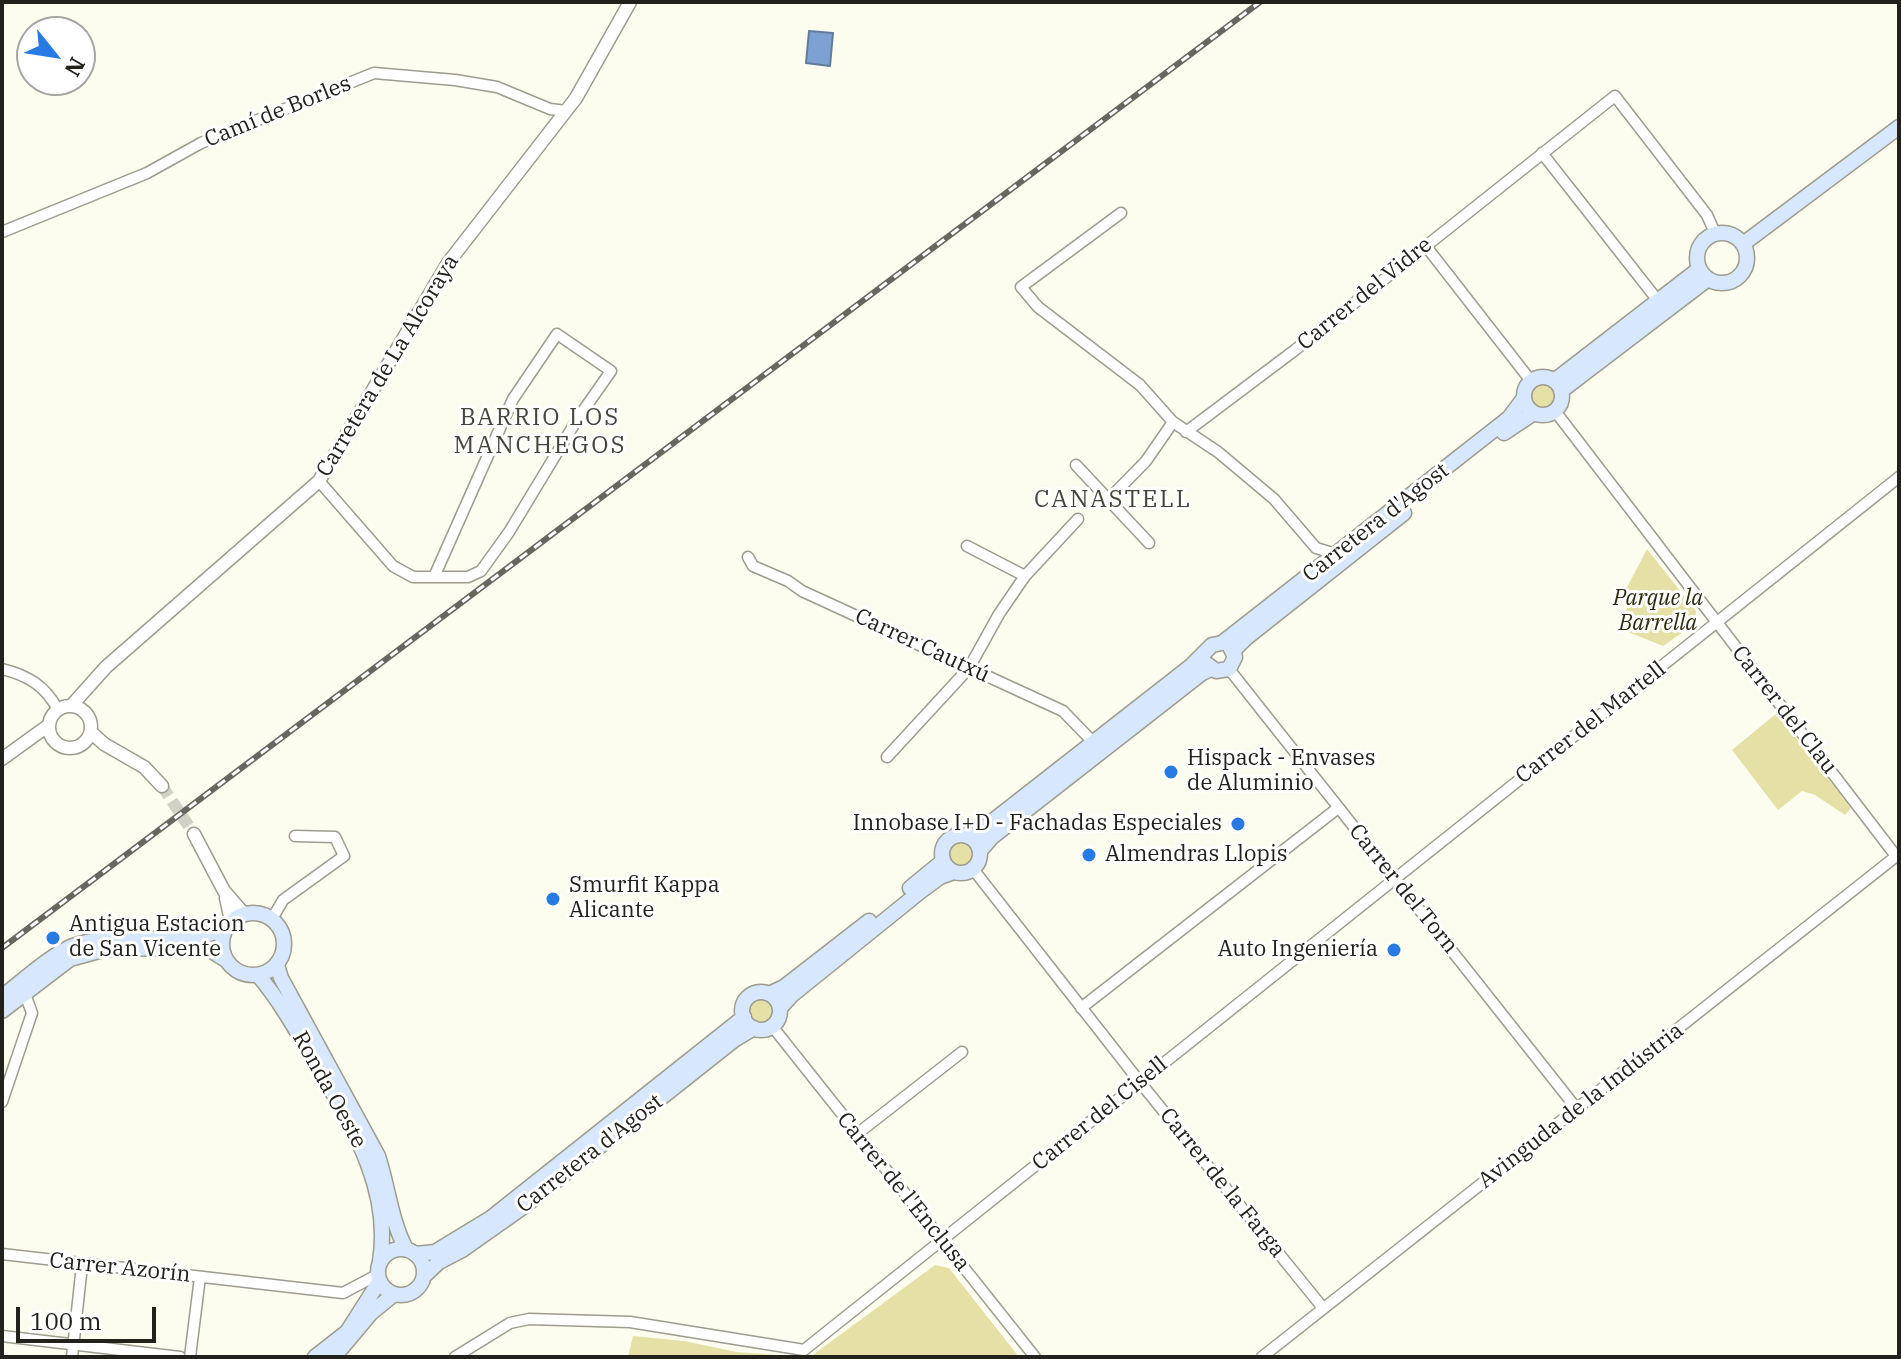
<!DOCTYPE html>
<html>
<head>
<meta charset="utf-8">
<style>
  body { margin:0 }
  #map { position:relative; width:1901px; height:1359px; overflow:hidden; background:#fdfdef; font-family:"IBM Plex Serif",serif }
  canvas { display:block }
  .frame { position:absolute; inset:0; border:4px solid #22211c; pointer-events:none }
  .north { position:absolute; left:16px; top:16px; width:80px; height:80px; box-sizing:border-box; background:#fff; border:2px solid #a7a6a4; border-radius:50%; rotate:120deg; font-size:22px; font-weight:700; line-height:32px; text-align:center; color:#22211c }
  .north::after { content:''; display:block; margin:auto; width:28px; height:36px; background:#2779e4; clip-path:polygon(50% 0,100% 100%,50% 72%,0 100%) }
  .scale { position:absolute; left:16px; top:1307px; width:140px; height:36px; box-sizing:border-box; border:4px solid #22211c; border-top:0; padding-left:10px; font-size:24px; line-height:28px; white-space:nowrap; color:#22211c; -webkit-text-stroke:6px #fff; paint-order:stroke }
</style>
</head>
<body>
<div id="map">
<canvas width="1901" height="1359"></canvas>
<div class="frame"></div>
<div class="north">N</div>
<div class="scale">100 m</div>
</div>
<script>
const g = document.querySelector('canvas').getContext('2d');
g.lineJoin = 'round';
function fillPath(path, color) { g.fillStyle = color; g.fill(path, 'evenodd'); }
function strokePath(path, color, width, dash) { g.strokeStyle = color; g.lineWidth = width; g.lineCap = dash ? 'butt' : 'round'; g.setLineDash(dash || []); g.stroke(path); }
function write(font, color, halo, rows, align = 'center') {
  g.font = font + ' "IBM Plex Serif",serif'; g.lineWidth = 6; g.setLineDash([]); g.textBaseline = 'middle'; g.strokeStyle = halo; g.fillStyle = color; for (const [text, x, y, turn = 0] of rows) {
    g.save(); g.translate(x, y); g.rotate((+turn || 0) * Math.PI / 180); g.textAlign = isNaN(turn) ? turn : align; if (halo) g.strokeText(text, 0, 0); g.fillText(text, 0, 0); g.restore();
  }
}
fillPath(new Path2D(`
  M1530 396a13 13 0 1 1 26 0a13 13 0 1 1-26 0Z
  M1647 549 1696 611 1695 624 1663 646 1618 628 1630 602 1623 595Z
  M1777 713 1851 808 1845 815 1815 795 1802 791 1778 810 1732 750Z
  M949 854a12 12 0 1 1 24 0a12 12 0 1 1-24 0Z
  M749 1011a12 12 0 1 1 24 0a12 12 0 1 1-24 0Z
  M935 1265 949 1268 1019 1357H810Z
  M633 1336 684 1341 737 1352 806 1357H628Z`), '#e5e1a6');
const water = new Path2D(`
  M809 31 833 33 830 66 806 63Z`);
fillPath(water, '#7ea1d3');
strokePath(water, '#627b9c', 2);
strokePath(new Path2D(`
  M162 786 194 834`), '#d1d1c5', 12, [12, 6]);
const minor = new Path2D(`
  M1542 153 1659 302
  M1121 213 1021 287 1038 307 1140 385 1173 422 1218 452 1274 499 1316 548 1336 554
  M2 232 147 173 201 143 374 73 455 80 497 87 550 109 566 111
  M1425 245 1531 381
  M1555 411 1896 856
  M1186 432 1295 350 1615 96 1707 215 1715 233
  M1076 465 1149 543
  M319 481 393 566 413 577H468L481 571 509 532 578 418 611 371 557 334 513 399 434 577
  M1108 500 1146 461 1173 422
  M748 557 753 566 788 581 802 591 1063 711 1093 742
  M1025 576 1078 519
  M2 669C27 675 46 686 58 710
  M1229 669 1577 1109
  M887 757 969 668 999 614 1025 576 967 546
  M973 869 1139 1081 1323 1308
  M272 919 283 900 344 856 335 837 295 836
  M1081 1008 1338 808
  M772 1026 1035 1357
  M2 1102 32 1013 25 994
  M857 1134 962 1052
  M2 1254 343 1293 377 1275
  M2 1336 180 1357
  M72 1357 82 1265
  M190 1357 200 1277
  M455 1357 510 1323 529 1319 630 1322 804 1350 1899 477
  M1262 1357 1899 854`);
const tertiary = new Path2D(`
  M72 705 106 667 319 481 448 263 576 98 630 2
  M49 727a21 21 0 1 1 42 0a21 21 0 1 1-42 0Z
  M91 732 104 744 144 767 162 786
  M2 759 49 725
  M194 834 224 891 244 914
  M226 898 231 921`);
const secondary = new Path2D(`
  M1697 258a25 25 0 1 1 50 0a25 25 0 1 1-50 0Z
  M1743 244 1899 127
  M1524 396a19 19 0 1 1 38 0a19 19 0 1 1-38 0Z
  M1554 381 1699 269
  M1561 391 1708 279
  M1504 433 1534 413
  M1233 651 1246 638 1404 513
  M1207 664 1216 671 1229 669 1235 657 1230 647
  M942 854a19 19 0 1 1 38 0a19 19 0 1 1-38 0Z
  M971 838 1191 666 1212 645 1222 643 1509 418 1524 398
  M980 851 992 837 1202 673 1211 669
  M910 888 943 861
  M222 944a31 31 0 1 1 62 0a31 31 0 1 1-62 0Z
  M277 965 281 978 378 1156C388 1187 391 1221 406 1249
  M258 975C281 1002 297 1032 315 1062 350 1123 392 1188 380 1261
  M742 1011a19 19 0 1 1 38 0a19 19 0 1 1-38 0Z
  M769 994 784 987 869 921
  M2 997C20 983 52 954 73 946 122 928 179 950 226 928
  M780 1008 792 995 921 891 940 877 954 872
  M2 1011 70 959 106 949 207 948 226 960
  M378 1272a23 23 0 1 1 46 0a23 23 0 1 1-46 0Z
  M416 1254 435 1252 491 1218 744 1017
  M424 1276 439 1262 462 1250 523 1207 734 1040 754 1028
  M315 1357 347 1332 379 1282
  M334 1357 371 1313 393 1295`);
strokePath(minor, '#9d9c8f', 13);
strokePath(tertiary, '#9d9c8f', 15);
strokePath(secondary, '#9d9c8f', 17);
strokePath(minor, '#fff', 10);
strokePath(tertiary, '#fff', 12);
strokePath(secondary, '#d7e7fd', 14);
const rail = new Path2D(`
  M2 948 1260 2`);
strokePath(rail, '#67675f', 6);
strokePath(rail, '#fff', 3, [9]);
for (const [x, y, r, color] of [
  [1171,772,8,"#2779e4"],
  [1238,824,8,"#2779e4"],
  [1089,855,8,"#2779e4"],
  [553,899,8,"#2779e4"],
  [53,938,8,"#2779e4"],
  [1394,950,8,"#2779e4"]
]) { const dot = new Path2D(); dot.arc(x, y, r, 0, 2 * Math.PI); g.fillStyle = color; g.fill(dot); strokePath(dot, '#fff', 3); }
write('22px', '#22211c', '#fff', [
  ["Camí de Borles",278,112,-22],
  ["Carrer del Vidre",1365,294,-39],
  ["Carretera de La Alcoraya",388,366,-59],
  ["Carretera d'Agost",1376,523,-38],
  ["Carrer Cautxú",922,646,25],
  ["Carrer del Clau",1784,710,52],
  ["Carrer del Martell",1591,723,-38],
  ["Carrer del Torn",1403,889,51],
  ["Ronda Oeste",329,1090,61],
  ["Avinguda de la Indústria",1581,1106,-38],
  ["Carrer del Cisell",1100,1114,-39],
  ["Carretera d'Agost",590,1154,-38],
  ["Carrer de la Farga",1222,1183,51],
  ["Carrer de l'Enclusa",903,1192,51],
  ["Carrer Azorín",120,1268,6]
]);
write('italic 22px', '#2d2a0d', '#fff', [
  ["Parque la",1658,599],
  ["Barrella",1658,624]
]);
write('22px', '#22211c', '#fff', [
  ["Hispack - Envases",1187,759],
  ["de Aluminio",1187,784],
  ["Innobase I+D - Fachadas Especiales",1222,824,"right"],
  ["Almendras Llopis",1105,855],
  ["Smurfit Kappa",569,886],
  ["Alicante",569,911],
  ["Antigua Estacion",69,925],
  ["de San Vicente",69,950],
  ["Auto Ingeniería",1378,950,"right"]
], 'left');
g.letterSpacing = '2px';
write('24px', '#46453a', '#fff', [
  ["BARRIO LOS",540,418],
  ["MANCHEGOS",540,446],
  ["CANASTELL",1113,500]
]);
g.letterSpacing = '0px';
</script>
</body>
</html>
